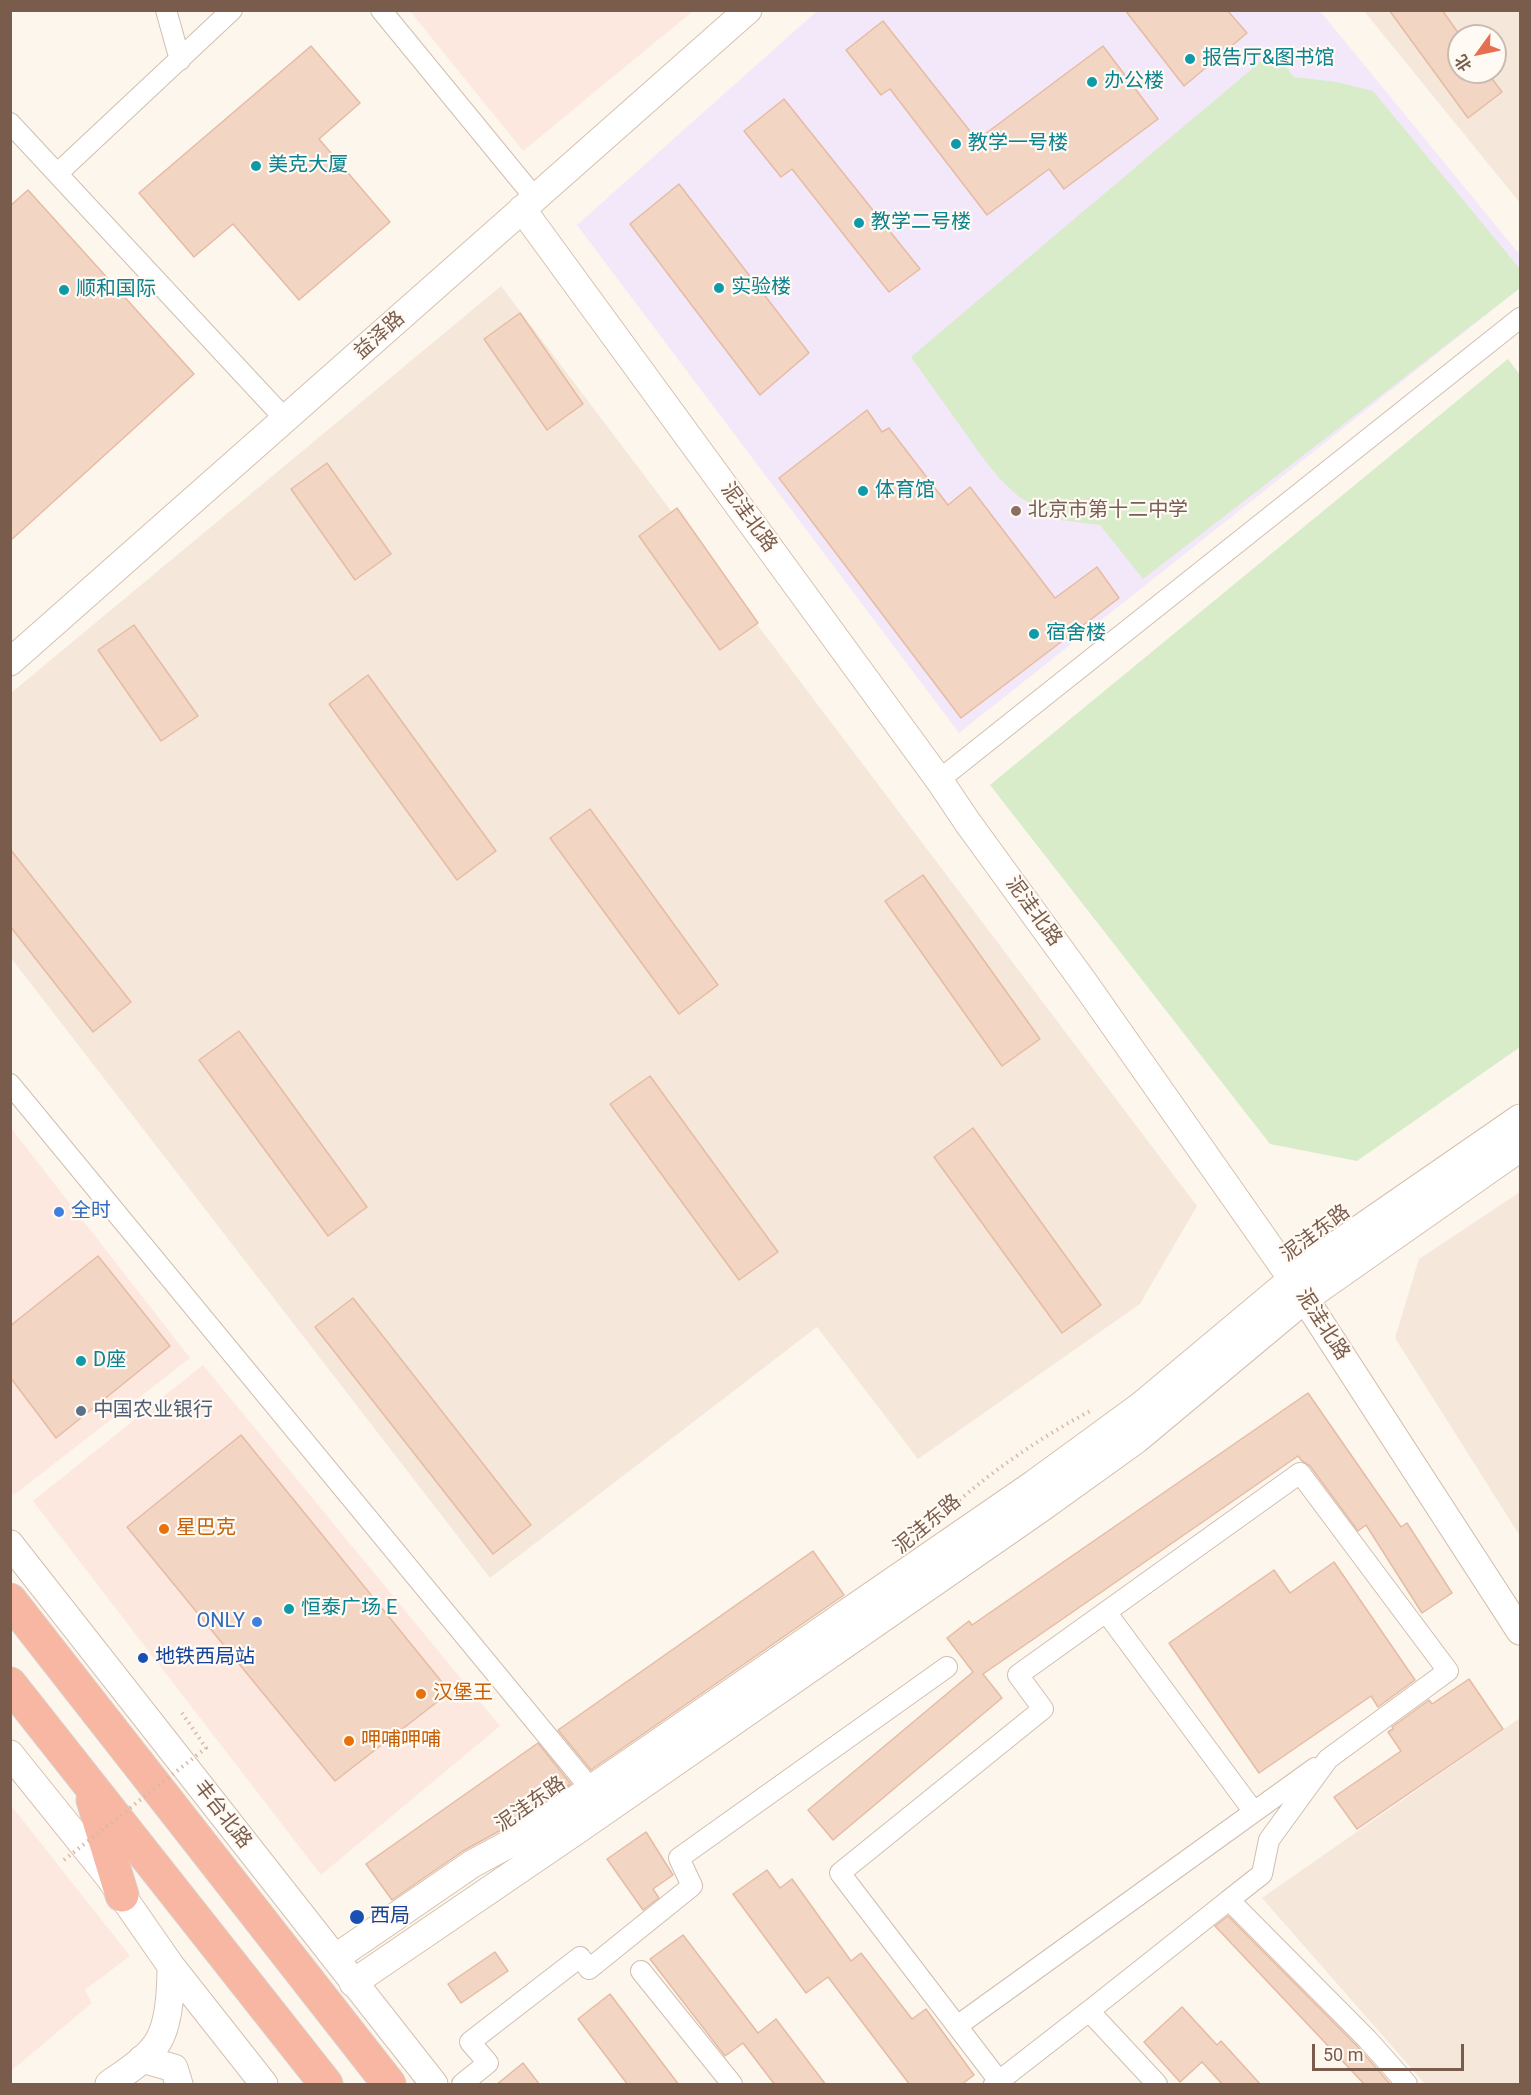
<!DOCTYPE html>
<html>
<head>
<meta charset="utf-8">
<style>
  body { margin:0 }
  #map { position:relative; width:1531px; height:2095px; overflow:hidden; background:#fdf6ec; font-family:Roboto,"Noto Sans SC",sans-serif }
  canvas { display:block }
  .frame { position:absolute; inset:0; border:12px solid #7a5c4d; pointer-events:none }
  .north { position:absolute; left:1447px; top:24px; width:60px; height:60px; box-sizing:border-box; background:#fffaf3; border:2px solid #cabbb1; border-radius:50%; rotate:237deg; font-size:16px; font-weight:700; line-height:24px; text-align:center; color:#7a5c4d }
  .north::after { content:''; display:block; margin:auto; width:21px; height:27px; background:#e76f51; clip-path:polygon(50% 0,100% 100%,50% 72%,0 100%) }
  .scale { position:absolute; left:1312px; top:2044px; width:152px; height:27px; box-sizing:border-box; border:3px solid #7a5c4d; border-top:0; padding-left:8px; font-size:18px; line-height:21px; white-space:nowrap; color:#7a5c4d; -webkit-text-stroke:4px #fffaf3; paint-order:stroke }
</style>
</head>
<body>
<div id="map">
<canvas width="1531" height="2095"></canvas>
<div class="frame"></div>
<div class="north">北</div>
<div class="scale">50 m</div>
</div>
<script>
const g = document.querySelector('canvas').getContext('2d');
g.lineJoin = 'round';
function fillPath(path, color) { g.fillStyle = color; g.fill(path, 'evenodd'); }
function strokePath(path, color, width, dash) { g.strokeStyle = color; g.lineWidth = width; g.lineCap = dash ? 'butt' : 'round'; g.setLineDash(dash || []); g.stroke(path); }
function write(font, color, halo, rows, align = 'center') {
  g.font = font + ' Roboto,"Noto Sans SC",sans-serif'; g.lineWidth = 4.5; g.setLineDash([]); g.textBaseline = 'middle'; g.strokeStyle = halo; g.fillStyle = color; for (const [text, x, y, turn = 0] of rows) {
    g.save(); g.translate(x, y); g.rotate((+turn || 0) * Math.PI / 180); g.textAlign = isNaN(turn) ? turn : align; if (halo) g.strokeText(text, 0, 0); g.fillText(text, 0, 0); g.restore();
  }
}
fillPath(new Path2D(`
  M1364 11H1520V203ZM1459 36H1495V72H1459Z
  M501 286 1197 1206 1140 1304 918 1459 817 1327 490 1578 11 958V693Z
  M1520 1192V1536L1395 1338 1419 1259Z
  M1520 1718V2084H1425L1262 1898Z`), '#f5e8da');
fillPath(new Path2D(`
  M410 11H693L523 151Z
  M11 1128 190 1358 14 1495 11 1490Z
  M203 1365 500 1726 321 1875 33 1501Z
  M10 1804 130 1956 85 1990 92 2003 11 2071Z`), '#fde8e0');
fillPath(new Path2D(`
  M817 11H1320L1520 255V288L959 733 577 225Z`), '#f3e8fa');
fillPath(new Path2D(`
  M1273 51 1294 77 1337 82 1373 91 1520 269V288L1143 579 1100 525 1061 520 1019 497 1000 479 983 458 911 357Z
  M1508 359 1520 375V1047L1357 1161 1270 1144 990 785Z`), '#d8ecc9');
const building = new Path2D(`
  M1125 10H1227L1247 33 1184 86Z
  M1389 10H1442L1459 34V72H1487L1502 92 1468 118Z
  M883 21 977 140 1103 46 1158 119 1064 189 1049 169 987 215 890 89 881 95 846 50Z
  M311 46 360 103 319 139 390 222 299 300 233 224 194 257 139 193Z
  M784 99 920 269 889 292 792 169 781 177 744 131Z
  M679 184 809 353 760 395 630 224Z
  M28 190 194 374 10 541V206Z
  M520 313 583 404 547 430 484 339Z
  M867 410 882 432 889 428 948 505 970 487 1055 598 1097 567 1119 598 961 718 779 478Z
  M327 463 391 554 355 580 291 489Z
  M677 508 758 623 720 650 639 536Z
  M134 625 198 716 161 741 98 650Z
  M368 675 496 851 457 880 329 704Z
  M590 809 718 985 679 1014 550 838Z
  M10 849 131 1002 93 1032 10 926Z
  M923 875 1040 1039 1002 1066 885 901Z
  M239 1031 367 1207 328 1236 199 1060Z
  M650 1076 778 1252 739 1280 610 1104Z
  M973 1128 1101 1305 1062 1333 934 1157Z
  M98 1256 170 1346 56 1438 10 1377V1326Z
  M353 1298 531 1525 493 1554 315 1327Z
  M1308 1393 1401 1527 1407 1523 1452 1593 1422 1613 1366 1525 1358 1531 1310 1466 1302 1461 1298 1456 983 1674 1002 1698 833 1840 808 1810 973 1672 947 1638 969 1621 972 1625Z
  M241 1435 450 1692 335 1781 127 1527Z
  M813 1551 844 1595 591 1770 558 1730Z
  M1334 1562 1415 1680 1378 1707 1371 1696 1259 1773 1169 1643 1274 1570 1290 1593Z
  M1469 1679 1503 1729 1357 1829 1334 1797 1401 1751 1388 1732 1393 1729 1392 1727 1429 1700 1432 1704Z
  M538 1743 571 1784 501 1830 463 1851 392 1900 366 1864Z
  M646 1832 673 1875 653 1889 659 1898 643 1910 607 1859Z
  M767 1870 780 1888 792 1879 851 1961 861 1953 912 2019 926 2009 974 2075 961 2085H910L828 1977 806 1993 733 1894Z
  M1228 1916 1358 2047 1391 2085H1365L1215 1926Z
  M683 1935 758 2033 776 2019 826 2085H775L743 2043 725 2056 650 1959Z
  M495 1952 508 1971 461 2003 448 1984Z
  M610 1994 679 2085H628L578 2019Z
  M1182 2007 1217 2045 1221 2041 1261 2085H1223L1202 2062 1180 2082 1144 2042Z
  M523 2063 540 2085H496Z`);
fillPath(building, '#f3d5c3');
strokePath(building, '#e6bba3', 1.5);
const street = new Path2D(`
  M166 10 180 60
  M381 10 535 198
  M10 123 286 420
  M58 173 232 10
  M939 780 1520 318
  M10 1084 591 1789
  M1106 1612 1254 1812
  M641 1971 732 2084
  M1089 2011 1229 1900
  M957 2026 1315 1768
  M999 2081 1089 2011 1157 2084
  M462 2084 488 2063 470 2042 580 1957 589 1969 692 1886 679 1858 947 1667
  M994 2084 999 2081 840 1873 1043 1709 1018 1675 1300 1473 1448 1671 1328 1759 1269 1840 1262 1874 1229 1900 1367 2039 1407 2084`);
const secondary = new Path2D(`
  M522 209 939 780 968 823 1083 981 1292 1279 1520 1631
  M10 662 748 10
  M10 1544 434 2084
  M10 1754 109 1877 171 1966 264 2084
  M335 1958 472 1864 509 1844 591 1789 1035 1483 1139 1407 1292 1279 1339 1243 1520 1118
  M353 1983 573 1833 1040 1509 1136 1440 1305 1299 1520 1148
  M142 2059 174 2068 179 2084
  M109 2084C126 2072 148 2059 159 2040 170 2020 171 1988 171 1966`);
const highway = new Path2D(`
  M10 1600 389 2084
  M10 1684 326 2084
  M93 1800 122 1895`);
strokePath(street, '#d1beb0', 22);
strokePath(secondary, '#d6c0b0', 29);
strokePath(highway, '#dad1cd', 35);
strokePath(new Path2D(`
  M937 1520C983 1477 1037 1439 1092 1410`), '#d9b8a5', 4, [1.5, 4.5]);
strokePath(street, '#fff', 20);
strokePath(secondary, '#fff', 27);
strokePath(highway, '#f7b7a3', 33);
strokePath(new Path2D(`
  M64 1860 206 1748 182 1713`), '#d9b8a5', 4, [1.5, 4.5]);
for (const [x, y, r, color] of [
  [1190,59,6,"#0f9aa8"],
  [1092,82,6,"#0f9aa8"],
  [956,144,6,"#0f9aa8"],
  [256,166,6,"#0f9aa8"],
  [859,223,6,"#0f9aa8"],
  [719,288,6,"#0f9aa8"],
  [64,290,6,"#0f9aa8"],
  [863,491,6,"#0f9aa8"],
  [1016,511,6,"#8d6e63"],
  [1034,634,6,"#0f9aa8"],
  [59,1212,6,"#3f7fe0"],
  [81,1361,6,"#0f9aa8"],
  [81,1411,6,"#5c6f8a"],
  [164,1529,6,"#e8710a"],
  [289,1609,6,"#0f9aa8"],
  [257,1622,6,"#3f7fe0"],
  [143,1658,6,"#1a4fb4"],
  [421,1694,6,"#e8710a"],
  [349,1741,6,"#e8710a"],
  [357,1917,8,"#1a4fb4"]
]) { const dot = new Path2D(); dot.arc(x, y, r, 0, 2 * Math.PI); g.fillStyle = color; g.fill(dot); strokePath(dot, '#fffaf3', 2); }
write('20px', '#0d838f', '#fffaf3', [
  ["报告厅&图书馆",1202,59],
  ["办公楼",1104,82],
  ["教学一号楼",968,144],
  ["美克大厦",268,166],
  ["教学二号楼",871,223],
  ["实验楼",731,288],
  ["顺和国际",76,290],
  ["体育馆",875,491],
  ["宿舍楼",1046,634],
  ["D座",93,1361],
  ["恒泰广场 E",301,1609]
], 'left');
write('20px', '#7a5c4d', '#fffaf3', [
  ["益泽路",380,336,-42],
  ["泥洼北路",748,518,54],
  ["泥洼北路",1033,912,54],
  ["泥洼东路",1316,1234,-37],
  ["泥洼北路",1322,1325,57],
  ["泥洼东路",928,1525,-40],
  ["泥洼东路",531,1805,-35],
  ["丰台北路",222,1815,52]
]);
write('20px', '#785e54', '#fffaf3', [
  ["北京市第十二中学",1028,511]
], 'left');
write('20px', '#366cbe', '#fffaf3', [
  ["全时",71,1212],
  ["ONLY",245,1622,"right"]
], 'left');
write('20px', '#4e5e75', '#fffaf3', [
  ["中国农业银行",93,1411]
], 'left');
write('20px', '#c56008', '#fffaf3', [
  ["星巴克",176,1529],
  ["汉堡王",433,1694],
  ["呷哺呷哺",361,1741]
], 'left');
write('20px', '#164399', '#fffaf3', [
  ["地铁西局站",155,1658],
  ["西局",370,1917]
], 'left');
</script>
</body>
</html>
